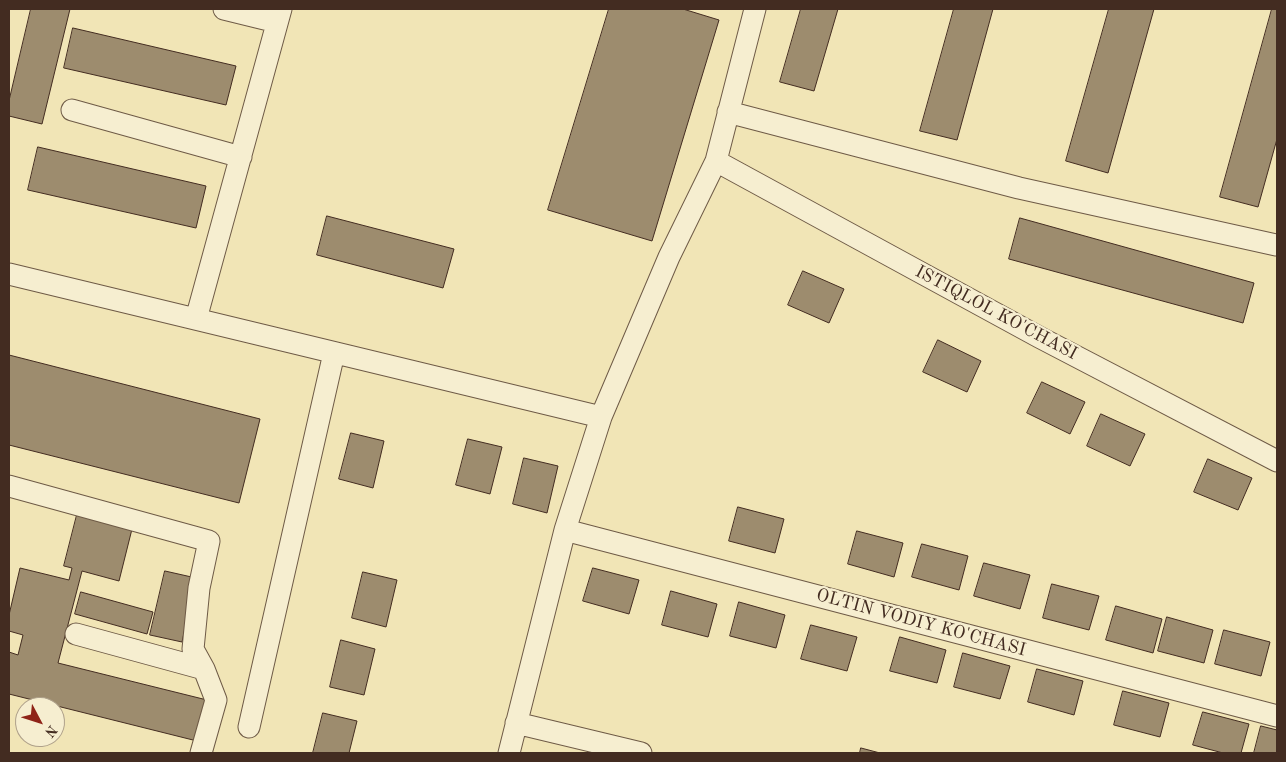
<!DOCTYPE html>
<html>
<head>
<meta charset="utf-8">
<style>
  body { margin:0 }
  #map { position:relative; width:1286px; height:762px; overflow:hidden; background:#f1e5b6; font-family:"Old Standard TT",serif }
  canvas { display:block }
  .frame { position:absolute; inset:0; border:10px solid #432c21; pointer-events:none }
  .north { position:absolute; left:15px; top:697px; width:50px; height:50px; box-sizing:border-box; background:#f6eed0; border:1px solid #aea08a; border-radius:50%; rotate:130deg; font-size:14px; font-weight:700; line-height:20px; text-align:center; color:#432c21 }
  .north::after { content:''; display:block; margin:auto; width:18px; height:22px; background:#8f2418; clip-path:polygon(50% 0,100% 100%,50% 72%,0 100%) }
</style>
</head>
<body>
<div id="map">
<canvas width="1286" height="762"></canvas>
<div class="frame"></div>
<div class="north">N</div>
</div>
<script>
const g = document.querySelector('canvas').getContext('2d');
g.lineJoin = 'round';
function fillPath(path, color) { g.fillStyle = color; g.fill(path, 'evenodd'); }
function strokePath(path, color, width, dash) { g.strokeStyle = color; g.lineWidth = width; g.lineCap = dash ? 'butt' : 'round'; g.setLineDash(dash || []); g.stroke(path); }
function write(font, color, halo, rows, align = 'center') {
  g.font = font + ' "Old Standard TT",serif'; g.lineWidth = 4.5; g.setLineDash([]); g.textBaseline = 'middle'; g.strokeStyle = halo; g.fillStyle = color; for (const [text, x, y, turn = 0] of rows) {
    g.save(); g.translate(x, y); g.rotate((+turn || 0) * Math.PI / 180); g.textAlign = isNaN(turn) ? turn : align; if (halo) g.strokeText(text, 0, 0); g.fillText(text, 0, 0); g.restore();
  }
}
const building = new Path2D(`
  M31 9H70L42 124 9 116V101Z
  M609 9H683L719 20 652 241 548 210Z
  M801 9H838L814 91 780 82Z
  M954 9H993L957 140 920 131Z
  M1109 9H1154L1108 173 1066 161Z
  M1272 9H1277V139L1258 207 1220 197Z
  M73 28 236 66 226 105 64 68Z
  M38 147 206 186 196 228 28 190Z
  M327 216 454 249 443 288 317 255Z
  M1020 218 1254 283 1243 323 1009 259Z
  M803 271 844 289 829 323 788 305Z
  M938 340 981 361 967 392 923 372Z
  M9 355 260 419 239 503 9 445Z
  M1042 382 1085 402 1070 434 1027 413Z
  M1101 414 1145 434 1130 466 1087 446Z
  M351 433 384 441 373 488 339 479Z
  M468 439 502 447 490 494 456 485Z
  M524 458 558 466 547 513 513 504Z
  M1208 459 1252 478 1238 510 1194 492Z
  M738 507 784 519 775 553 729 541Z
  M78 511 133 525 119 581 82 571 58 663 207 700 197 741 9 694V652L18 655 23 635 9 631V615L20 568 69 580 72 568 64 566Z
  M857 531 903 543 894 577 848 564Z
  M922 544 968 556 959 590 912 577Z
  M984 563 1030 575 1020 609 974 596Z
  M593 568 639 580 629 614 583 601Z
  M165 571 196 578 182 642 150 635Z
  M363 572 397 580 386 627 352 618Z
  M1052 584 1099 596 1089 630 1043 618Z
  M671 591 717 604 708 637 662 625Z
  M81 592 153 612 147 634 75 614Z
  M739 602 785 615 776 648 730 636Z
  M1116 606 1162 619 1153 653 1106 640Z
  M1167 617 1213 630 1204 663 1158 651Z
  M811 625 857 637 847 671 801 659Z
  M1224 630 1270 642 1261 676 1215 664Z
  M900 637 946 650 937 683 890 671Z
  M341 640 375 649 364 695 330 687Z
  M963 653 1010 666 1000 699 954 687Z
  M1037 669 1083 681 1074 715 1028 702Z
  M1123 691 1169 703 1160 737 1114 725Z
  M1203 712 1249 724 1241 753H1223L1193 745Z
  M323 713 357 721 349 753H313Z
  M1261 726 1277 730V753H1254Z
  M861 748 880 753H860Z`);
fillPath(building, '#9d8c6e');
strokePath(building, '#432c21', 1);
const minor = new Path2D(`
  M224 9 277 22
  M72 110 241 157
  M728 112 1019 188 1276 245
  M716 161 1039 337 1277 461
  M9 274 601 417
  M196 319 281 9
  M9 486 209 541 199 588 193 649 204 669 216 700 201 753
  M565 530 1277 716
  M76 634 204 669
  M516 723 641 753
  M249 727 334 353
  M509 753 565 530 601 417 669 257 716 161 755 9`);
strokePath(minor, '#6e5a46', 23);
strokePath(minor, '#f6eed0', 21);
write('18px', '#432c21', '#f6eed0', [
  ["ISTIQLOL KO'CHASI",996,313,28],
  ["OLTIN VODIY KO'CHASI",921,623,15]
]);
</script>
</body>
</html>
